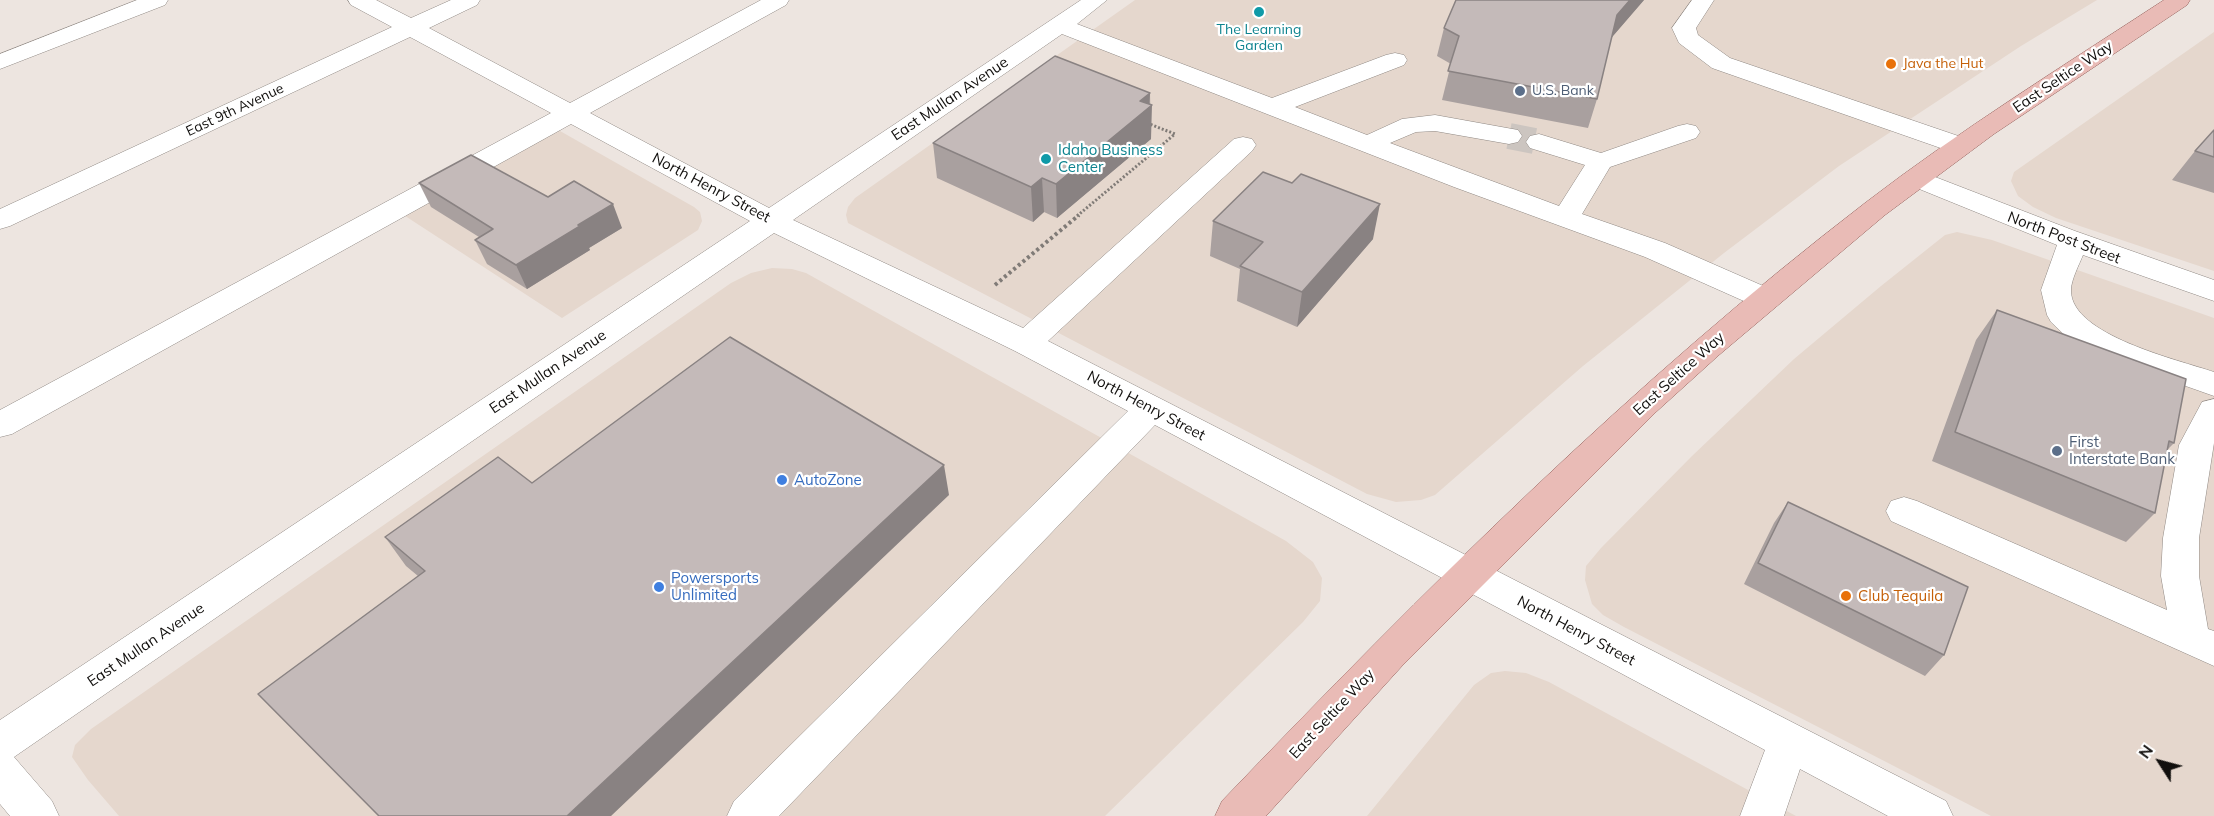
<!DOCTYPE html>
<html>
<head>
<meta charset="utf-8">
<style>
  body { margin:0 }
  #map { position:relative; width:2214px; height:816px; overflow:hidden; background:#ede5e0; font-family:Mulish,sans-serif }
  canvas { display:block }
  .north { position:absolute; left:2130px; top:732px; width:60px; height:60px; -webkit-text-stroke:4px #fff; paint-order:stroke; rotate:306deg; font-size:16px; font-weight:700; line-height:24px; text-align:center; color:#110f0d }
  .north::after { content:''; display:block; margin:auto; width:21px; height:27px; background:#110f0d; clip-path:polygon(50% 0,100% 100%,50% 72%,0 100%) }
</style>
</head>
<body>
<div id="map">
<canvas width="2214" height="816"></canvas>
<div class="north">N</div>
</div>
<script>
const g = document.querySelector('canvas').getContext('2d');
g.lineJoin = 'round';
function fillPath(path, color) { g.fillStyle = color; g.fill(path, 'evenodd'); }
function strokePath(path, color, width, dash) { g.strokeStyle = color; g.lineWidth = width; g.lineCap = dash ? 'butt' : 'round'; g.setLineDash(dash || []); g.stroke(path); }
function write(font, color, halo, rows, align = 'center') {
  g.font = font + ' Mulish,sans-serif'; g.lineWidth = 4.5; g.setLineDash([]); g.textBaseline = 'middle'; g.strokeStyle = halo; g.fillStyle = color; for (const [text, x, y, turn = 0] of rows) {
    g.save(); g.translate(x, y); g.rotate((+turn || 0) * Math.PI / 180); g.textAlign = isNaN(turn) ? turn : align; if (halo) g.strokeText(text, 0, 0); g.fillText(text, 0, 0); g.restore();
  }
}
fillPath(new Path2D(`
  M1135 0H2097L2021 46 1839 166 1724 253 1583 366 1435 495 1421 500 1396 502 1367 494 848 223 846 215 848 207 855 198Z
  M2214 32V271L2056 218 2033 207 2018 196 2011 181 2014 172Z
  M553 127 694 207 700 212 702 221 698 230 562 318 399 212Z
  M1957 232 1992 240 2214 318V816H1991L1624 627 1603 615 1592 604 1585 580 1586 566 1601 548 1692 456 1794 359 1881 286 1945 235Z
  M772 268 792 269 806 273 1286 541 1313 562 1322 578 1320 601 1303 622 1105 816H119L88 780 72 757 75 745 91 729 731 283 751 273Z
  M1505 671 1526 673 1549 682 1796 816H1367L1474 685 1491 673Z`), '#e5d7cd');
strokePath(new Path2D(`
  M1509 136 1539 142`), '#ccc5c0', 26, [26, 13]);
const minor = new Path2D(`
  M137 0H168L165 5 0 69V54Z
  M348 0H376L411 18 451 0H480L477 5 429 28 570 103 761 0H789L786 5 590 113 769 208 1081 0H1107L1077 24 1272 98 1386 55 1395 53 1404 55 1407 60 1404 65 1295 107 1367 135 1402 119 1435 115 1518 130 1522 136 1518 142 1509 144 1435 131 1416 132 1390 143 1559 206 1585 165 1530 148 1526 142 1530 136 1539 134 1601 153 1678 126 1687 124 1696 126 1700 132 1696 138 1610 167 1582 214 1665 243 1777 292 1781 299 1777 306 1766 309 1755 306 1645 257 1454 187 1062 34 793 220 1023 328 1234 139 1243 137 1252 139 1256 145 1252 151 1048 341 1946 801 1953 816H1888L1800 769 1784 816H1740L1765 750 1155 425 779 816H727L734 801 1128 411 1015 351 774 233 14 757 52 801 59 816H10L0 804V720L750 221 571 124 12 434 0 437V410L551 113 410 37 10 226 0 229V209L392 27 351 5Z
  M1692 0H1714L1696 28 1698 35 1730 58 1970 140 1974 146 1970 152 1961 154 1952 152 1712 68 1679 43 1672 28Z
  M1917 170 2075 231 2214 280V301L2083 255C2079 265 2071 280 2071 290 2070 335 2179 360 2214 372V396L2098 355 2073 343 2051 322 2047 315 2041 290 2057 245 1907 184 1903 178 1907 172Z
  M2214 399V443L2199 538V576L2208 629 2214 631V666L1891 521 1886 511 1891 501 1904 497 1917 501 2167 610 2161 576 2163 538 2179 445 2202 402Z`);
const major = new Path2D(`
  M2164 0H2190L2187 5 1994 134 1885 215 1719 355 1656 412 1402 666 1266 816H1215L1222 801C1424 590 1632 382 1865 203 1960 130 2063 66 2164 0Z`);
strokePath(minor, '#908984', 1);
strokePath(major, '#94615c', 1);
strokePath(new Path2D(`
  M1077 216 1175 134 1147 123`), '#807b77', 3, [2, 2]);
strokePath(new Path2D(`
  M995 285 1079 215`), '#807b77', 4, [3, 3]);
fillPath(minor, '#fff');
fillPath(major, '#e9bbb6');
fillPath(new Path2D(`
  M1456 0H1644L1611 38 1597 99 1588 128 1442 100 1451 64 1437 56 1444 28Z
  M1150 93 1151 139 1057 218 1044 212 1033 222 937 178 933 143Z
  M2214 130V193L2172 180 2195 151Z
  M419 183 548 197 622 228 589 248 590 250 527 289 487 264 475 240 479 237 431 207Z
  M1213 221 1373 239 1297 327 1237 301 1240 269 1210 256Z
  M1997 310 2174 443 2167 450 2155 513 2126 542 1932 461 1976 340Z
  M532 483 949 495 418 576 406 566 385 537Z
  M1788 502 1944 655 1925 676 1744 584 1774 523Z`), '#a9a09f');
fillPath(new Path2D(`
  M1630 0H1644L1607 43 1617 15Z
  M1150 93 1149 108 1152 105 1151 139 1057 218 1056 184 1140 101Z
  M1042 178 1044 212 1033 222 1031 187Z
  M613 204 622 228 589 248 590 250 527 289 516 265 578 225Z
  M1380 204 1373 239 1297 327 1302 292Z
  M944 465 949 495 611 816H567Z`), '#898282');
const building = new Path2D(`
  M1456 0H1630L1617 15 1597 99 1448 71 1459 36 1444 28Z
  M1055 56 1150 93 1140 101 1152 105 1056 184 1042 178 1031 187 933 143Z
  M2214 130V157L2195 151Z
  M471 155 548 197 574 181 613 204 578 225 580 226 516 265 475 240 493 229 419 183Z
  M1263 172 1292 183 1301 174 1380 204 1302 292 1240 266 1263 242 1213 221Z
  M1997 310 2186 379 2174 443 2169 441 2155 513 1955 432Z
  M730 337 944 465 567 816H379L258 694 425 571 385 537 498 457 532 483Z
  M1788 502 1968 587 1944 655 1758 563Z`);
fillPath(building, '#c4bab9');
strokePath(building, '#898282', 1.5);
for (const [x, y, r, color] of [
  [1259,12,6,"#0f9aa8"],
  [1891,64,6,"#e8710a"],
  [1520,91,6,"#5c6f8a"],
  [1046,159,6,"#0f9aa8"],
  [2057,451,6,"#5c6f8a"],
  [782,480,6,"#3f7fe0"],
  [659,587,6,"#3f7fe0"],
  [1846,596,6,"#e8710a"]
]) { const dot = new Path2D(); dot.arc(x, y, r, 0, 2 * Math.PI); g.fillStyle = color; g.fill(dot); strokePath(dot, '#fff', 2); }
write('14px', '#0d838f', '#fff', [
  ["The Learning",1259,30],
  ["Garden",1259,46]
]);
write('14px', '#c56008', '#fff', [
  ["Java the Hut",1903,64]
], 'left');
write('14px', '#4e5e75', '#fff', [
  ["U.S. Bank",1532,91]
], 'left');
write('14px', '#110f0d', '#fff', [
  ["East 9th Avenue",235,110,-25]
]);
write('15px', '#110f0d', '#fff', [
  ["East Seltice Way",2063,77,-34],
  ["East Mullan Avenue",950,99,-34],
  ["North Henry Street",711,188,28],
  ["North Post Street",2064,238,21],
  ["East Mullan Avenue",548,372,-34],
  ["East Seltice Way",1679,374,-42],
  ["North Henry Street",1146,406,28],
  ["North Henry Street",1576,631,28],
  ["East Mullan Avenue",146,645,-34],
  ["East Seltice Way",1332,714,-47]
]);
write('15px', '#0d838f', '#fff', [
  ["Idaho Business",1058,150],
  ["Center",1058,167]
], 'left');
write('15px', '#4e5e75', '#fff', [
  ["First",2069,442],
  ["Interstate Bank",2069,459]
], 'left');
write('15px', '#366cbe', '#fff', [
  ["AutoZone",794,480],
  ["Powersports",671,578],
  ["Unlimited",671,595]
], 'left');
write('15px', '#c56008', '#fff', [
  ["Club Tequila",1858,596]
], 'left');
</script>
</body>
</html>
